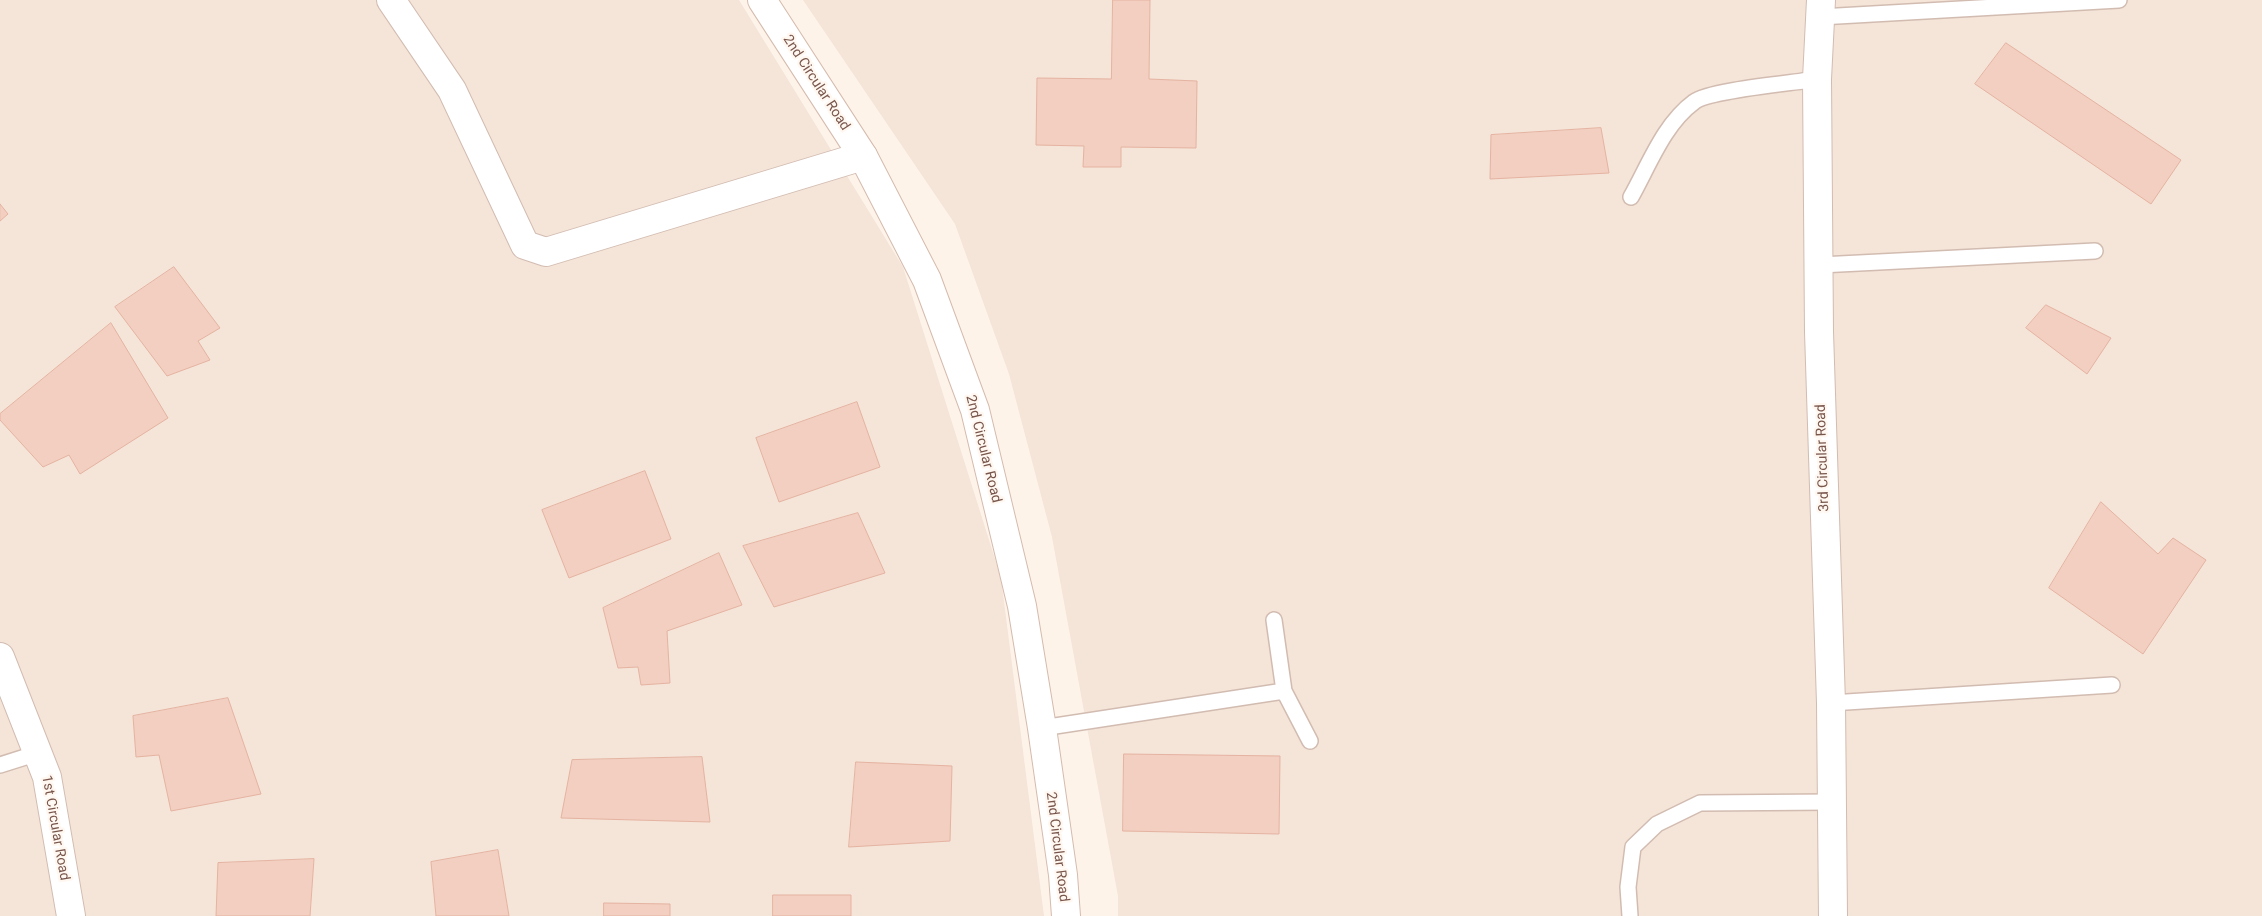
<!DOCTYPE html>
<html>
<head>
<meta charset="utf-8">
<style>
  body { margin:0 }
  canvas { display:block; background:#fdf3e9 }
</style>
</head>
<body>
<canvas width="2262" height="916"></canvas>
<script>
const g = document.querySelector('canvas').getContext('2d');
g.lineJoin = 'round';
function fillPath(path, color) { g.fillStyle = color; g.fill(path, 'evenodd'); }
function strokePath(path, color, width, dash) { g.strokeStyle = color; g.lineWidth = width; g.lineCap = dash ? 'butt' : 'round'; g.setLineDash(dash || []); g.stroke(path); }
function write(font, color, halo, rows, align = 'center') {
  g.font = font + ' Roboto,sans-serif'; g.lineWidth = 4.5; g.setLineDash([]); g.textBaseline = 'middle'; g.strokeStyle = halo; g.fillStyle = color; for (const [text, x, y, turn = 0] of rows) {
    g.save(); g.translate(x, y); g.rotate((+turn || 0) * Math.PI / 180); g.textAlign = isNaN(turn) ? turn : align; if (halo) g.strokeText(text, 0, 0); g.fillText(text, 0, 0); g.restore();
  }
}
fillPath(new Path2D(`
  M0 0H739L903 267 1001 578 1044 916H0Z
  M803 0H2262V916H1118V896L1052 537 1009 374 955 224Z`), '#f5e4d8');
const building = new Path2D(`
  M1113 0H1150L1149 79 1197 81 1196 148 1121 147V167H1083L1084 146 1036 145 1037 78 1111 79Z
  M2006 43 2181 160 2151 204 1975 84Z
  M1601 128 1609 173 1490 179 1491 135Z
  M0 204 8 214 0 221Z
  M174 267 220 328 198 341 210 360 167 376 115 307Z
  M2046 305 2111 338 2087 374 2026 328Z
  M111 323 168 418 80 474 69 455 43 467 0 420V414Z
  M857 402 880 467 779 502 756 438Z
  M645 471 671 539 569 578 542 510Z
  M2101 502 2158 554 2173 538 2206 560 2143 654 2049 588Z
  M858 513 885 573 774 607 743 546Z
  M719 553 742 605 667 631 670 683 641 685 638 667 618 668 603 608Z
  M228 698 261 794 171 811 159 755 136 757 133 716Z
  M1124 754 1280 756 1279 834 1123 831Z
  M702 757 710 822 561 818 572 760Z
  M856 762 952 766 950 841 849 847Z
  M498 850 509 916H436L431 862Z
  M314 859 310 916H216L218 863Z
  M773 895H851V916H773Z
  M604 903 670 904V916H604Z`);
fillPath(building, '#f3cfc1');
strokePath(building, '#e5b3a1', 1);
const lane = new Path2D(`
  M1820 17 2119 0
  M1631 197C1649 165 1664 124 1694 102 1709 90 1794 83 1817 79
  M1820 265 2095 251
  M1274 620 1284 691 1310 741
  M1831 703 2112 685
  M1042 728 1284 691
  M0 765 38 753
  M1630 916 1628 887 1633 847 1657 824 1700 803 1832 802`);
const street = new Path2D(`
  M391 0 452 90 525 245 546 252 863 156
  M1821 0 1817 79 1819 332 1831 703 1833 916
  M0 657 47 777 71 916`);
const secondary = new Path2D(`
  M762 0 863 156 927 280 975 410 1022 606 1042 728 1063 875 1066 916`);
strokePath(lane, '#d2bcb1', 18);
strokePath(street, '#d2bcb1', 30);
strokePath(secondary, '#d5bbae', 30);
strokePath(lane, '#fff', 15);
strokePath(street, '#fff', 28);
strokePath(secondary, '#fff', 28);
write('14px', '#78564c', '#fff7f0', [
  ["2nd Circular Road",816,83,57],
  ["2nd Circular Road",983,449,76],
  ["3rd Circular Road",1823,458,-92],
  ["1st Circular Road",55,828,80],
  ["2nd Circular Road",1057,847,83]
]);
</script>
</body>
</html>
